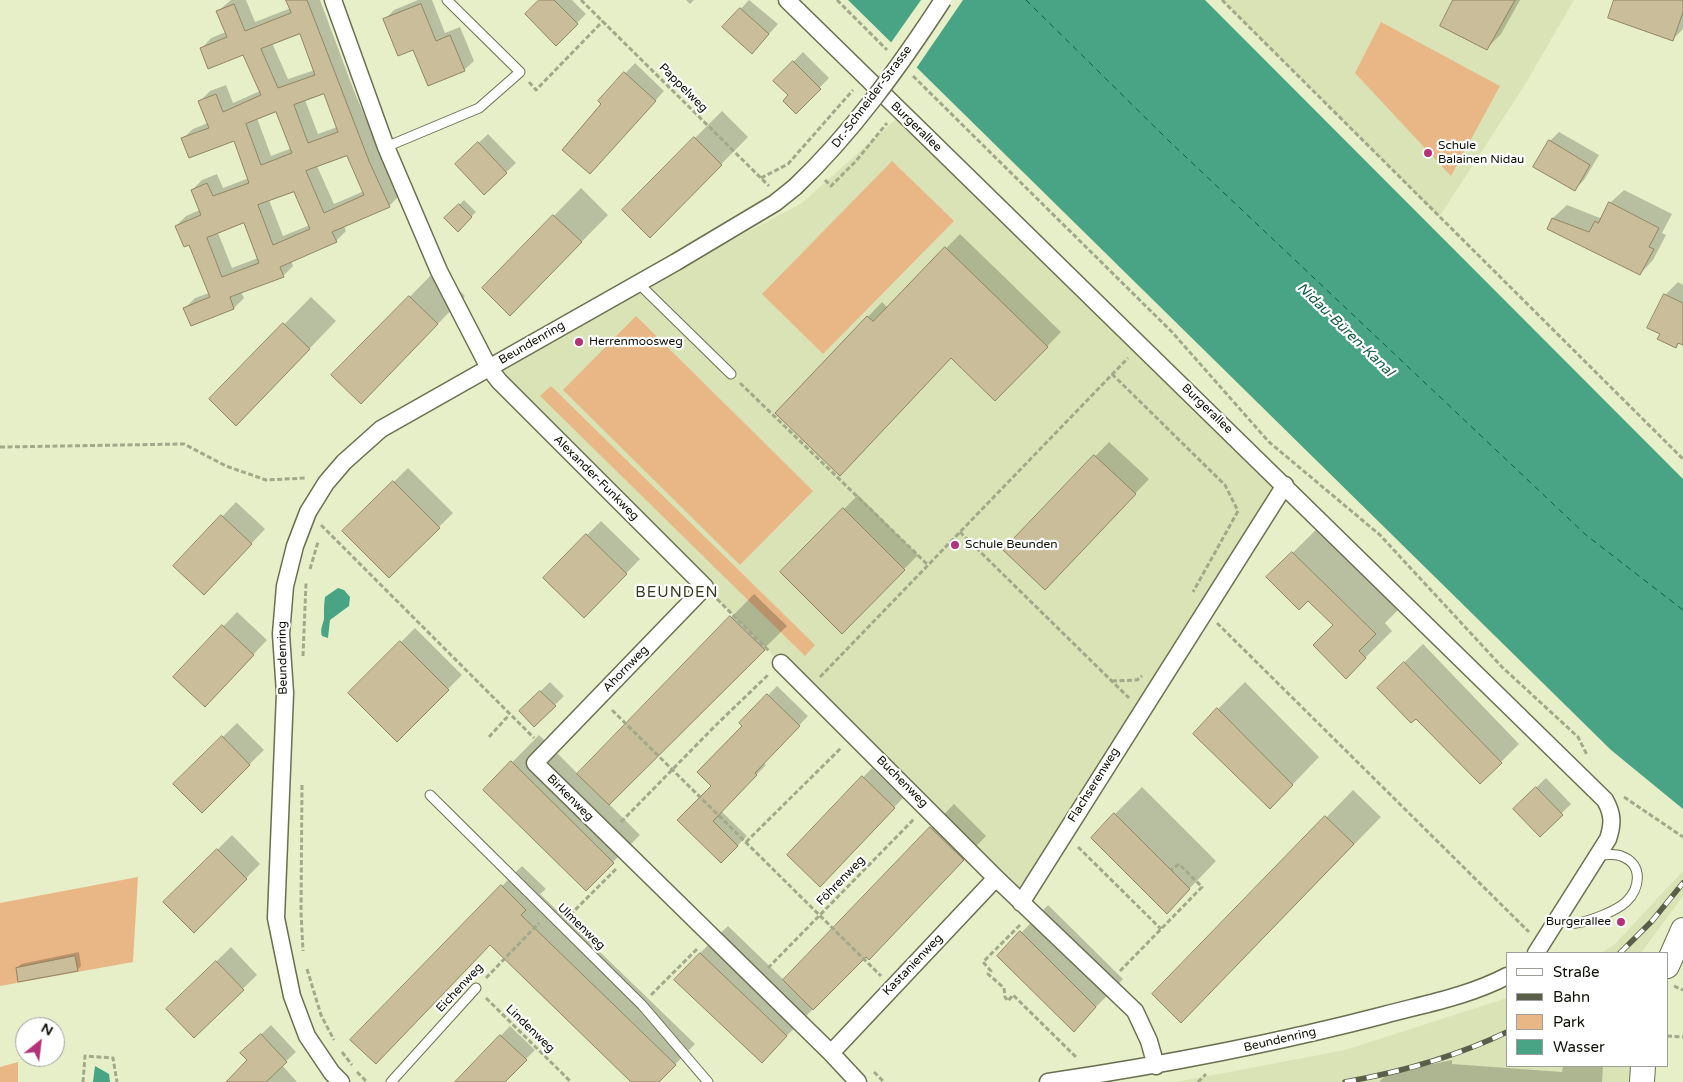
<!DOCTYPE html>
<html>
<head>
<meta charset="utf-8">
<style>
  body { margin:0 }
  #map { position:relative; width:1683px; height:1082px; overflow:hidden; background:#e7efc9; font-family:"Varela Round",sans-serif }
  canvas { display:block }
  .legend { position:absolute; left:1506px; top:952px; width:162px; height:115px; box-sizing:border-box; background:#fff; border:1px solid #9e9f9b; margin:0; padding:6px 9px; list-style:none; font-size:15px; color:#0d1004 }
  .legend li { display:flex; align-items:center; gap:10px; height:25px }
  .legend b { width:25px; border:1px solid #9e9f9b }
  .north { position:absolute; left:15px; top:1017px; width:50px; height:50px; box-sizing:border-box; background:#fff; border:1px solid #9e9f9b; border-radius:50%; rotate:29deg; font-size:14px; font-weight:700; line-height:20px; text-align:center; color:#0d1004 }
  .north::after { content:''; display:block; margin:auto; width:18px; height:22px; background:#b53279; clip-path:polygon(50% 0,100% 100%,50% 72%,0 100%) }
</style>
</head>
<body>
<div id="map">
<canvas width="1683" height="1082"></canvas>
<ul class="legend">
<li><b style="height:6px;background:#fff"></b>Straße</li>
<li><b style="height:6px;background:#5a5f4a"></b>Bahn</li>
<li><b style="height:14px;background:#e8b785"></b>Park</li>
<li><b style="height:14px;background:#48a484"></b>Wasser</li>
</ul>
<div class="north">N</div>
</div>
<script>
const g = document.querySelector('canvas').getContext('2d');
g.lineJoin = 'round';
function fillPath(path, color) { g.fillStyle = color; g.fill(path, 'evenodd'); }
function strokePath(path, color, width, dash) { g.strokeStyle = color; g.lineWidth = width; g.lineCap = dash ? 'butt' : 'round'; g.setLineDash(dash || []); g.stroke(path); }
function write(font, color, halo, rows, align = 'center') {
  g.font = font + ' "Varela Round",sans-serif'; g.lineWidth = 4.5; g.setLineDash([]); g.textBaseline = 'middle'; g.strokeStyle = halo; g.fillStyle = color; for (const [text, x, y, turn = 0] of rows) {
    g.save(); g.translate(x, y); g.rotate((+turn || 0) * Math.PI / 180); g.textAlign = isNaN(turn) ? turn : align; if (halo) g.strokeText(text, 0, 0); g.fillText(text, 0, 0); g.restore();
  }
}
fillPath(new Path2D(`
  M1222 0H1574L1523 88 1439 217Z
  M903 113 1285 485 1021 903 591 473 489 368 802 203Z
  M1683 871V896L1641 953H1601L1615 944Z
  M1507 998V1066H1643L1642 1082H1176L1345 1050Z`), '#dae3b6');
fillPath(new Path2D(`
  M1381 22 1500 86 1451 176 1355 73Z
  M892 161 954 221 823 354 762 294Z
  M636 316 813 491 740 565 563 390Z
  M551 386 815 645 805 656 540 396Z
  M138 877 133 962 0 986V903Z
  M18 1062V1082H0V1067Z`), '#e8b785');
fillPath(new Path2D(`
  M848 0H1205L1683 479V809L1611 750Z
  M338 588 344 590 350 597 349 606 330 620 328 638 322 636C319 627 325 623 324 615 324 608 324 604 325 597Z
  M95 1066 109 1074 110 1082H93Z`), '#48a484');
fillPath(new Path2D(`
  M921 0H963L915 70 890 44Z`), '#e7efc9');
fillPath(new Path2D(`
  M231 0H246L255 22 291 8 288 0H320L354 91 399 196 389 206 344 226 346 231 336 241 291 260 293 266 283 276 241 292 244 298 234 308 191 325 185 308 195 298 209 293 189 244 176 226 186 216 200 210 192 190 202 180 217 174 223 188 249 178 234 139 183 138 193 129 208 123 200 101 210 91 226 85 233 103 260 91 244 53 202 48 211 38 226 32 218 11ZM301 32 315 70 288 79 272 43ZM325 93 337 127 318 134 305 100ZM277 110 292 148 271 156 257 118ZM348 154 364 191 334 204 317 166ZM295 190 310 225 283 236 269 200ZM245 222 258 258 232 268 218 233Z
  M418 0H432L445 33 460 27 474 61 464 70 414 48 385 19 394 10Z
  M541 0H572L586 14 556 44Z
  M686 0H694L690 4Z
  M749 0 778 24 761 43 724 27Z
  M1454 0H1520L1501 34 1487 48Z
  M1615 0H1683V29L1673 39Z
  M803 52 829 78 796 112 790 95 775 81Z
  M635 63 664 91 599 163 603 104 599 101Z
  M722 111 748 137 677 209 695 138Z
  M1559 132 1599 155 1584 180 1575 189 1550 141Z
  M488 134 516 163 484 193 457 164Z
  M581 188 608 215 537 287 484 288Z
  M1624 190 1672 214 1662 233 1666 235 1653 260 1640 274 1553 218 1567 205 1600 218 1610 203Z
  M464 200 476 212 458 230 446 218Z
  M960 234 1061 332 995 400 951 357 776 413 882 302 888 308Z
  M437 269 465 296 388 375H333Z
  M1678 282 1683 285V344L1680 342 1675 346 1661 334 1665 295Z
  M311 297 336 321 263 397 211 399Z
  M1109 442 1149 479 1059 574 1005 550Z
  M408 468 453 513 389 577 344 531Z
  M858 495 918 555 842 632 781 572Z
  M236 502 265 529 218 579 175 566Z
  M601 521 640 559 584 617 544 578Z
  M1320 526 1402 606 1385 623 1392 631 1346 677 1335 625 1308 599 1268 577Z
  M754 594 787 626 608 803 640 835 586 889 485 790 539 735 578 774Z
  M237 612 267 640 219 691 175 677Z
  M415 628 462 675 397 740 350 693Z
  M1423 644 1519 744 1480 783 1416 717 1378 688Z
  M550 682 564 696 534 726 520 711Z
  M1245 682 1319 757 1270 808 1218 709Z
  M777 686 808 716 763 763 766 765 721 811 747 836 721 862 679 820 712 786 744 726 741 723Z
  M237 723 264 750 202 811 175 784Z
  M872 768 903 798 829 876 789 855Z
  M1546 778 1571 804 1540 835 1514 809Z
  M1142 787 1216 861 1167 912 1115 814Z
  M1353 790 1381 817 1208 994H1154Z
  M954 804 986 836 892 935 866 955 762 1061 700 953 728 926 784 980Z
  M232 835 260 864 194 931 165 902Z
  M522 866 546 889 540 894 695 1044 658 1082H633L491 944 502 886Z
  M1048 905 1123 979 1074 1030 999 956Z
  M231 947 257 975 194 1036 168 1009Z
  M79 952 81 966 77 970 17 968 21 964Z
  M271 1025 296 1052 282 1065 297 1082H228L249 1060 251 1044Z
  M510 1026 535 1050 503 1082H457Z
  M1452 1060V1064L1562 1072 1563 1066H1603L1602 1082H1379L1387 1074Z`), '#0003');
strokePath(new Path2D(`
  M1026 0 1169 141 1586 535 1683 610`), '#125b45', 1, [6, 5]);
const building = new Path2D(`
  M286 0H307L369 161 390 207 332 232 337 242 280 267 284 277 230 297 234 309 191 326 183 308 210 297 189 245 184 247 175 226 201 215 191 190 207 183 213 196 249 183 234 141 189 158 181 138 209 128 198 101 216 94 223 112 261 95 243 55 208 69 200 48 227 37 216 11 234 4 245 31 291 13ZM300 34 315 75 278 88 261 49ZM324 94 338 132 308 143 294 105ZM276 112 292 153 261 165 246 124ZM347 156 364 195 324 213 306 171ZM294 192 310 229 273 245 258 205ZM244 223 259 263 222 277 207 238Z
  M539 0H554L578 24 556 46 525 14Z
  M1453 0H1515L1487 50 1440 26Z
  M1614 0H1683V12L1673 41 1608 18Z
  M421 4 436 41 450 35 465 71 428 86 413 50 398 56 383 19Z
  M740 8 769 34 752 54 722 27Z
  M793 61 821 89 796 114 783 101 788 95 773 81Z
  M624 72 656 101 590 174 562 150 601 104 598 101Z
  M694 137 722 165 650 238 622 210Z
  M1549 140 1590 165 1575 191 1533 167Z
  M478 142 507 173 484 195 455 164Z
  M1609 202 1659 228 1649 247 1654 249 1640 275 1547 229 1552 218 1589 232 1595 221 1598 223Z
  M459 204 472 217 458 232 444 218Z
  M553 215 582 242 510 316 482 288Z
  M945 247 1048 347 995 401 951 358 840 476 775 413 867 316 873 321Z
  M1664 294 1683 303V345L1678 343 1676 348 1657 339 1660 334 1647 328Z
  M409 296 438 324 361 404 331 375Z
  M283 323 310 349 236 426 209 399Z
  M1094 455 1136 494 1045 590 1003 550Z
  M393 481 440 528 389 578 342 531Z
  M843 508 905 570 842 634 780 572Z
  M221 515 252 544 204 595 173 566Z
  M586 534 627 574 584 618 543 578Z
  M1292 552 1376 634 1359 651 1366 658 1346 679 1313 645 1333 625 1308 601 1299 610 1266 577Z
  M730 616 765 650 609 805 577 774Z
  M222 625 254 655 205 707 173 677Z
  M400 641 449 690 397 742 348 693Z
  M1404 662 1502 763 1480 784 1416 719 1411 723 1377 688Z
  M540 691 556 706 534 727 519 711Z
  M767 694 800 726 755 773 757 775 713 821 738 846 721 863 677 820 711 786 697 772 742 726 739 723Z
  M1217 708 1293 785 1270 809 1193 734Z
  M222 736 250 765 202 813 173 784Z
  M511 761 614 863 586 891 483 790Z
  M862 776 895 808 820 887 787 855Z
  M1536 787 1563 815 1540 837 1513 809Z
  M1114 813 1190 889 1167 914 1091 838Z
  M1325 816 1354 844 1181 1023 1152 994Z
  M930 827 964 860 869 960 866 957 813 1010 783 980Z
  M217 849 247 879 194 933 163 902Z
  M501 885 526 910 521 915 676 1065 659 1082H631L490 945 376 1064 350 1040Z
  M1020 931 1096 1007 1074 1032 997 956Z
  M700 953 787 1036 762 1063 674 980Z
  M75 956 78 971 18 982 16 968Z
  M216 961 244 990 194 1038 166 1009Z
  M261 1034 287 1062 266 1082H226L247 1060 240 1053Z
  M500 1035 527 1060 505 1082H455Z`);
fillPath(building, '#c9bd9a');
strokePath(building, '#908563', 1);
const lane = new Path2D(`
  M386 147 479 108 520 72 447 0
  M638 283 731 374
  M430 795 642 1005 708 1082
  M1557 919C1563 921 1571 924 1576 923 1589 922 1616 911 1626 902 1640 889 1644 864 1621 856 1614 853 1605 855 1598 855
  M391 1082 476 988`);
const street = new Path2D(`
  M333 0 386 147 439 271 489 368 499 381 705 587 535 763 831 1053 858 1082
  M787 0 1605 800C1613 814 1613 824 1608 839L1536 953
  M781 663 996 878 1135 1011 1149 1041 1156 1066
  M1021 903 1285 485
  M831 1053 996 878
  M341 1082 332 1073 307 1036 292 996 276 918 285 693 281 634 285 586 295 546 308 512 326 483 344 462 381 429 676 262 775 203 795 187
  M1048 1082C1162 1065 1273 1044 1384 1015 1425 1004 1469 996 1507 976`);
const secondary = new Path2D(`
  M1667 966 1683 930
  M1642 1082 1643 1066`);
strokePath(lane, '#6a704f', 11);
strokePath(street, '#6a704f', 19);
strokePath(secondary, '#6a704f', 26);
strokePath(new Path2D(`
  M581 0 769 186
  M837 0 887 50
  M1222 0 1683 459
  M913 76 1172 332 1269 442 1380 535 1502 667 1578 737 1587 755
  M529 82 536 90 603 21
  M761 178 788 164 853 90
  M825 180 831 186 856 161 887 123
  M1112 374 1225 485 1238 511 1193 592
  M740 383 928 565
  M0 447 184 444 226 466 266 480 306 478
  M321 525 534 738
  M960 532 1129 698
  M310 569 318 542
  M717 599 769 651
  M1217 623 1529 932
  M303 656 306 583
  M820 677 1128 358
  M1112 681 1137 680 1142 676
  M612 710 881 976
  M489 737 509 715
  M302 785 301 912 303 951
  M1624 797 1683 837
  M621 822 717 724 769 674
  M746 842 842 747
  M1078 847 1161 929
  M570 915 617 868
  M1020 925 983 962 991 971 988 974 1004 988 1005 997 1008 1001 1013 995 1077 1058
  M768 968 914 819
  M307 969 321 1015 334 1040
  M1120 971 1202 887 1179 864 1171 870
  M486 978 539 923
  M1674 986 1683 990
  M651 995 698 948
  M486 998 571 1082
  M1667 1036 1683 1037
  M342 1052 352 1065
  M357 1072 367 1082
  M874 1072 884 1082
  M83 1082 85 1056 113 1058 117 1082
  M1198 1082 1206 1074`), '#a2a98b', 3, [5, 2.5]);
strokePath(lane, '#fff', 9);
strokePath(street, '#fff', 16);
strokePath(secondary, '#fff', 24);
const rail = new Path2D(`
  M1620 953 1652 921 1683 883
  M1345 1082C1401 1072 1455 1057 1507 1032`);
strokePath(rail, '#5a5f4a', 5.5);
strokePath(rail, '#fff', 4, [11]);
const streetBridge = new Path2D(`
  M795 187C852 133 900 66 943 0`);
strokePath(streetBridge, '#6a704f', 19, []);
strokePath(streetBridge, '#fff', 16);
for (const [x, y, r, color] of [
  [1428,153,5,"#b53279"],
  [579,342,5,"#b53279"],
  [955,545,5,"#b53279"],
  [1621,922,5,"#b53279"]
]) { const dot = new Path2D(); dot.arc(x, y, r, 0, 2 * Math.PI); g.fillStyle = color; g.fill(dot); strokePath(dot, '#fff', 2); }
write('12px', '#0d1004', '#fff', [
  ["Pappelweg",683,88,45],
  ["Dr.-Schneider-Strasse",872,97,-53],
  ["Burgerallee",916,127,44],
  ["Beundenring",532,343,-30],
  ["Burgerallee",1207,409,44],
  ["Alexander-Funkweg",596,478,45],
  ["Beundenring",283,658,-91],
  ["Ahornweg",626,669,-46],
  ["Buchenweg",902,782,45],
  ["Flachserenweg",1094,785,-58],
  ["Birkenweg",570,798,45],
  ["Föhrenweg",841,881,-46],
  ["Ulmenweg",581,927,44],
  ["Kastanienweg",913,965,-46],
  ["Eichenweg",460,988,-47],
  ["Lindenweg",530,1029,44],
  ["Beundenring",1280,1040,-13]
]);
write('12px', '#0d1004', '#fff', [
  ["Schule",1438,146],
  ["Balainen Nidau",1438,160],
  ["Herrenmoosweg",589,342],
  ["Schule Beunden",965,545],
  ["Burgerallee",1611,922,"right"]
], 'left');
write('italic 14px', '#125b45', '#fff', [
  ["Nidau-Büren-Kanal",1345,330,44]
]);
g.letterSpacing = '1px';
write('15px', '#353a1b', '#fff', [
  ["BEUNDEN",677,593]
]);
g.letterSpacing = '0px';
</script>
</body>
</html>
